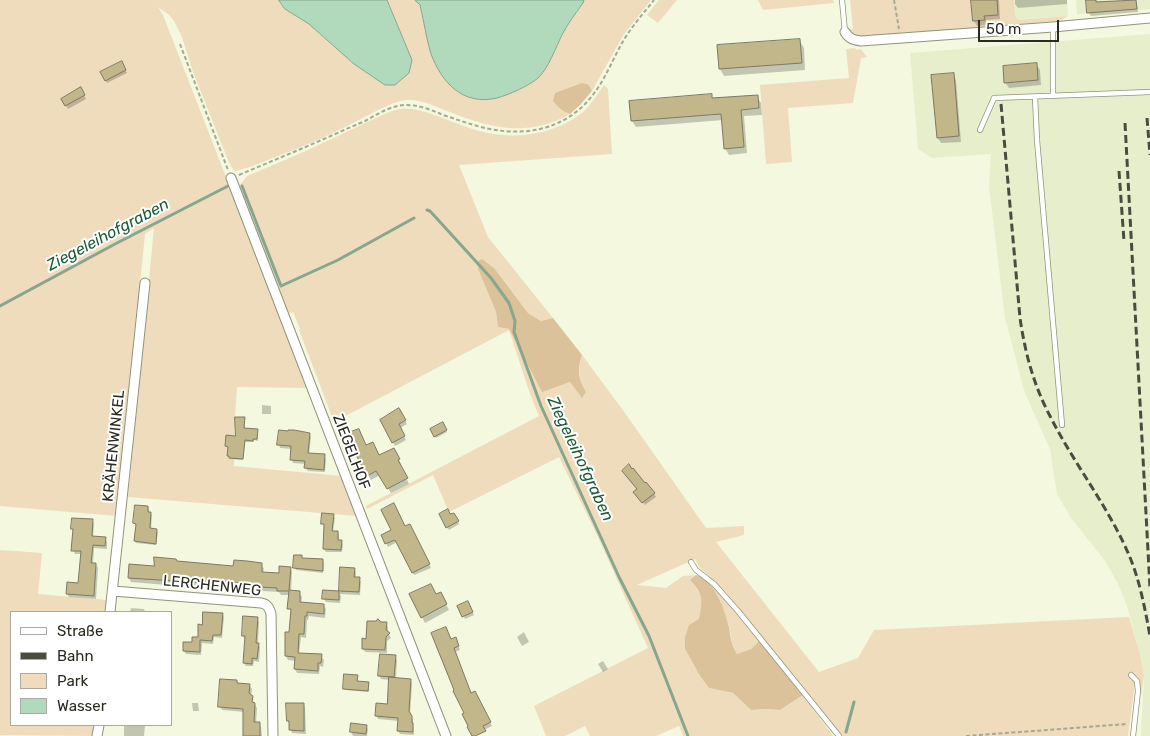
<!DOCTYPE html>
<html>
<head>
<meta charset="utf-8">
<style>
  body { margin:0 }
  #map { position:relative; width:1150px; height:736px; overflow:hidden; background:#f3f8de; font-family:Rubik,sans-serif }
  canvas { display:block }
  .legend { position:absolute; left:10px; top:611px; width:162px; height:115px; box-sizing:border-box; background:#fff; border:1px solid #a9aaa6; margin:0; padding:6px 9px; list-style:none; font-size:15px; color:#292b21 }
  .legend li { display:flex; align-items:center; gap:10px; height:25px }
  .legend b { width:25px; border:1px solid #a9aaa6 }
  .scale { position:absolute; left:978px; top:20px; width:81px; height:22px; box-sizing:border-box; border:2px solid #292b21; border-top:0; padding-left:6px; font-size:15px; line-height:18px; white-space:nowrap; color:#292b21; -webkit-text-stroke:4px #fff; paint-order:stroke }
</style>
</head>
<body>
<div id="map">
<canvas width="1150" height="736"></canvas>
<ul class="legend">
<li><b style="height:6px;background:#fff"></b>Straße</li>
<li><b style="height:6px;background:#4a4c40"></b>Bahn</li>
<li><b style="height:14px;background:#efdcbd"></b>Park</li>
<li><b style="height:14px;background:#b0dabb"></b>Wasser</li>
</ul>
<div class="scale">50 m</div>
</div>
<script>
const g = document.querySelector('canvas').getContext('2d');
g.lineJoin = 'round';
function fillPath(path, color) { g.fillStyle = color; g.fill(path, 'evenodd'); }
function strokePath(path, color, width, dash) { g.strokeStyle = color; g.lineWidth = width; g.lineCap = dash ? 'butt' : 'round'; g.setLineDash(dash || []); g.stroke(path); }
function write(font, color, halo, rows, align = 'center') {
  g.font = font + ' Rubik,sans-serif'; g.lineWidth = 4; g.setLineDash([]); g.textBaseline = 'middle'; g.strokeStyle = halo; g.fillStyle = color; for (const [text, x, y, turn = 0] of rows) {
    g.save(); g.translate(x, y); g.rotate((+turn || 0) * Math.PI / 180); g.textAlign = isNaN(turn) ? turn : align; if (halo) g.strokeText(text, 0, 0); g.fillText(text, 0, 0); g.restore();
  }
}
fillPath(new Path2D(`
  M1014 0H1067L1068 16 1018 20 1015 17Z
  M1076 0H1150V9L1139 10 1137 9 1087 13 1077 15Z
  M1150 34V736H1141L1144 675 1140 654 1126 603 1118 584 1106 562 1071 518 1057 494 1050 449 1025 393 1005 318 989 186 991 154 932 158 918 149 910 53Z`), '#e7eecc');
fillPath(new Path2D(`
  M0 0H279L285 9 309 24 354 64 385 85H395L403 79 406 45 387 0H415L420 5 423 19 486 100 514 92 538 78 546 66 570 21 583 3 584 0H651L624 34 592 91 589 85 566 113 570 114C529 137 491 129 450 112 436 107 422 99 407 100 391 101 366 117 351 124 324 138 296 149 268 160 257 164 246 169 235 171L232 168 228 160 193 72 182 37 174 21 169 15 158 7 163 15 308 388 237 387 233 447H235L234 466 342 476 357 516 128 497 154 228 145 234 117 516 0 506Z
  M659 0H677L658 23 647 15Z
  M758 0H833L834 3 763 10Z
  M850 0H1014L1015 16 1018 20 1068 16 1060 21 854 38 850 33 848 29H853Z
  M855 48 856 50 861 49 867 57 861 58 853 103 788 108 792 162 766 164 760 85 849 78 846 49Z
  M604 85 608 89 612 154 459 165 488 237 553 318 541 321 528 313 495 269H478L496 312 498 327 509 329 542 391 570 382 582 397 586 392C578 376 578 371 582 355L625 413 706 528 744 526V535L716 542 819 672 858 658 874 630 1129 617 1140 654 1144 675 1141 697 1140 686 1131 673 1129 674V675L1135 683 1128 736H842L725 591 699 567 695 559 637 585 666 588 683 576 696 575 690 580C713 603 697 625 685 649L700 676 709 688 733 693 751 710 768 709 780 710 803 695 833 736H683L679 726 656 736H590L585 726 565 736H546L534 706 648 648 597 535 559 457 449 512 433 475 367 509 366 506 539 416C527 388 519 359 509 330L334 422 299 330 300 329 293 312 291 313 287 312 240 189V185L247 176C273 165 300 154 327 141 343 134 358 126 374 119 382 115 391 111 399 109 417 106 444 119 461 125 501 141 548 140 583 112 592 104 597 94 604 85Z
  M0 550 42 553 38 594 106 600 105 612H11V725H96L94 736 0 735Z
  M711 584 759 641 751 649 737 654 732 643 729 625 719 600Z`), '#efdcbd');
fillPath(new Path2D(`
  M582 83 589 85 592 91 580 105 570 114C563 112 558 107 553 101L555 93Z
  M482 259 495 269 528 313 541 321 553 318 582 355C577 371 578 377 586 392L582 398 570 382 542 392 509 329 498 327 496 312 478 269V261Z
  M696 575C714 578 725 611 729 627 730 632 730 638 732 643 733 647 735 650 737 654L751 649 759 641 803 695 780 710 768 709 751 710 733 693 709 688 700 676 685 649V637L689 625 699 619C703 601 703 593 690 580Z`), '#dbc29a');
const water = new Path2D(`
  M279 0H387L412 60 409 73 395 85H385L354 64 309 24 285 9Z
  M415 0H584L583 3C576 13 568 23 562 35 556 47 548 69 538 78 529 86 508 95 497 98 463 106 442 83 431 54 426 38 424 21 420 5Z`);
fillPath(water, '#b0dabb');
strokePath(water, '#88a68d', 1);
fillPath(new Path2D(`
  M972 0H999L1000 19 986 20V25L977 26 974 21Z
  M1015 0H1067V4L1018 8 1015 4Z
  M1135 0 1137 4 1138 12 1091 16 1089 13Z
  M799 40 804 48 805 70 724 76 720 69Z
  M121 63 127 73 107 83 102 72Z
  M1036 64 1040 70 1041 85 1009 88 1005 82Z
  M953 74 956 80 961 142 941 143 938 138Z
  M81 89 86 99 68 109 62 99Z
  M711 96 713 99 757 97 761 103 762 115 744 116 747 153 729 155 725 148 723 120 636 127 632 121Z
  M262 405 271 406V414H262Z
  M399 410 407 424 400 428 406 440 395 446 381 420Z
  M244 418 245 420V429L257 431 258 432V441L254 440V442H245L243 460 231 459 228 456 229 448 227 446 236 437Z
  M443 424 447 432 436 438 432 430Z
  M309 434 311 437 309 454 324 455 326 459 325 472 308 471 306 468V464L293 463 292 460V449L280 448 279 444Z
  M366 446 379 457 393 449 401 464 400 465 409 484 391 493 380 475 371 480 356 453Z
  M638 490 654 493 656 497 645 505 637 496Z
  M148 507 149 509V513H150L152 515 151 529 156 530 158 532 156 545 136 543 135 541 137 525 134 523Z
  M453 514 459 524 449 530 440 515 450 516Z
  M333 515 335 518 333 532H338L339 535V541H341L343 544 342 552H326L324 549 326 527 323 524Z
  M92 520 94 524 93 537 105 538 107 542V549L94 548 93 564H96L98 568 96 599 69 597 67 594 79 584 82 554H75L73 550 74 533 72 529Z
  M409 525 431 568 414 575 397 542 388 547 383 536 393 531Z
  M302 557 303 560 323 561 324 563 323 573 296 570 294 567Z
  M177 562 234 567 261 564 264 569 263 573 280 574 290 568 292 572 291 592 299 593 302 597 301 604 323 605 326 609 325 618 309 616 308 620H307L306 638 301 637 299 654 321 656 324 660 323 667 320 666 319 674 297 673 295 669 296 661 288 660 286 656V634H290L291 612 289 608 290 595H281L279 592 262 591V593L254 592 252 587 210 584V587L178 584V586L131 582 129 578 155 568Z
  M354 569 356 572V578H359L361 582 360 595 339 594 341 596 340 603 326 602 324 599V591L341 592 340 590Z
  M440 593 449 610 425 623 422 617 436 595Z
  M468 602 474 615 465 619 459 606Z
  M131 608 144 609 145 612H130Z
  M222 614 224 617 222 638 214 637 213 644 202 643 201 655 186 654 184 651 199 639 204 626Z
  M244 618H257L259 622 258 643 260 647 259 662 254 661 253 666H246L244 663 246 640 243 636Z
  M380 623H386L388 627V633L391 638 387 641V653L365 652 363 648Z
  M524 632 529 642 522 646 517 637Z
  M451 641 457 642 460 650 455 652 471 695 475 693 492 726 474 735 466 713Z
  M395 657 397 660 396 679 411 681 412 684 410 715 413 720 414 735 400 734 398 731 399 721 378 719 377 716 388 706 390 680 381 679 379 675Z
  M603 661 608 669 603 672 598 664Z
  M357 676V682L369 684V692L345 690 344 688Z
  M237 681 239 685H249L252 689 251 697 257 708 256 723H259L261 727 262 736H245V712L222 710 220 706Z
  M192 703H198L199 711H193Z
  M303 704 305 708 306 734 292 733 288 720Z
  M124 725H145L144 736H124Z
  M352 725 366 726 368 729 367 736H353L351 732Z`), '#0003');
strokePath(new Path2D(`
  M242 186 281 286 338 260 414 218
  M427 210 430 211 491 278 509 303 515 321 514 332 541 406 619 577 649 636 688 736
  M0 306 115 244 228 186
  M846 732 854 702`), '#88a68d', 3);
const building = new Path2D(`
  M971 0H997L998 15 984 16 985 20 973 21Z
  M1086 0H1096V2L1136 0 1137 9 1087 13Z
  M800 39 802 63 719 69 717 45Z
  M122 61 126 70 105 81 100 72Z
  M1037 63 1038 80 1004 83 1003 66Z
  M954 73 959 136 937 138 931 75Z
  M81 87 85 95 65 106 61 99Z
  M712 94V98L758 95 759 108 741 110 744 147 724 149 721 114 631 121 629 101Z
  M399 408 406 420 399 424 405 436 392 443 380 420Z
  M235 417H245L244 428 258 429 257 439H253V441L245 440 243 459 229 458V456H227L228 447 225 446 226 435 235 436Z
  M443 422 447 430 434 437 430 429Z
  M359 429 366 445 373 442 379 455 394 448 400 459 398 460 408 478 387 489 376 471 367 476 355 453 348 433Z
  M279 430 288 431V430H294L310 433 308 453 325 454 324 470 304 468 305 461 290 460 291 446 277 445Z
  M629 464 632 469 633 468 645 483 646 482 655 493 642 503 633 492 637 489 622 471Z
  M394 503 405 526 410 524 430 564 412 573 395 540 385 544 381 535 391 530 381 510Z
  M135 505 148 506V512H151L150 528 157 529 156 544 134 541 136 524 133 523Z
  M448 509 450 514 454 513 459 521 446 528 439 514Z
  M322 513 334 514 332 531H338V540H342L341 550 323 549 324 524H321Z
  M72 518 93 519 92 536 106 537 105 546 93 545 91 563H96L94 596 66 594 67 582 78 583 81 551H71L73 529H71Z
  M294 555H302V558L323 559V571L293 568Z
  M154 557 176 559 177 561 233 566 234 560 247 561 262 563V572L279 573V566L291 567 289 590 300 591V602L324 604V614L307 612V616H305L304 634H299L298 653 322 654 321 663H318V671L294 669 295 657 285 656V632H289L291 609H287L289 591H277V588L260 587V589H250L251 584 220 581 208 580V583L128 578 129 564 154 566Z
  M340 567 355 568 354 577H360L359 592 339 591Z
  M431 584 436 594 441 592 447 604 421 618 409 594Z
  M323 590 339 591V600L322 599Z
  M468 601 473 612 462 617 457 606Z
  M203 612 223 613 221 635H213L212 641 200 640V652L183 651V642H192V637H198V624L202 625Z
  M243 616 258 617 256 643H259L257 659 252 658V664L243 663 245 636H242Z
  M378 619 381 622H387L386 630 390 633 386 637 385 650 362 649V638L366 639 367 621H376Z
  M446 627 451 639 456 637 459 646 454 648 471 693 475 691 491 722 483 726 486 731 475 736H472L467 727 468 726 462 714 464 713 453 691 454 690 431 633Z
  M380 654 396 655 394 677 378 676Z
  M344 674 358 675 357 681 369 682 368 691 343 689Z
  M389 677 411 679 409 711 412 716V723H413V732L397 731 398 718 375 716 376 703 387 704Z
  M220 679 237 680V683L250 684 249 693 253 696 252 702 255 703 254 722H260V736H243V709L218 707Z
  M286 703H304V731L289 730V721H287Z
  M351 723 367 725 366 734 350 732Z`);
fillPath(building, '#c1b78b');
strokePath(building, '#7e7962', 1);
const service = new Path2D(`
  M842 0 845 32
  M1053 27V96
  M1035 97 1037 140 1062 425
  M980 130 994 98 1150 92
  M691 562 696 570 714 584 738 611 839 736
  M1131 675 1137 681 1138 691 1133 736`);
const minor = new Path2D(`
  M845 32C849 39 854 40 861 41L1053 27 1150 18
  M231 178 446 736
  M113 591 261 603C267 604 269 607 271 614L273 736
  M110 612 145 283
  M97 736 99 725`);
strokePath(service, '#90947c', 6);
strokePath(minor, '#90947c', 11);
strokePath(new Path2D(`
  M894 0 899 29
  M180 44 228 170
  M239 175C274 160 309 146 344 130 351 127 358 124 365 121 378 114 391 105 407 105 419 105 432 110 443 115 459 120 474 126 490 129 531 137 570 127 595 92 606 77 613 59 622 43 631 27 643 14 654 0
  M966 736 1127 724`), '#a4a894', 2, [4, 2.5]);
strokePath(service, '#fff', 4.5);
strokePath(minor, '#fff', 9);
strokePath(new Path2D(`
  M1001 104 1020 318C1025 353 1034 386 1050 416 1074 464 1108 506 1129 555 1140 581 1145 609 1150 636
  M1147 118 1150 155
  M1125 123 1150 588
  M1119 171 1124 241`), '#4a4c40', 3, [8, 4]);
write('15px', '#292b21', '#fff', [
  ["KRÄHENWINKEL",114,446,-84],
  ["ZIEGELHOF",351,452,69],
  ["LERCHENWEG",212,586,6]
]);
write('italic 16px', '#1b5c35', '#fff', [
  ["Ziegeleihofgraben",108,235,-28],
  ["Ziegeleihofgraben",580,459,65]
]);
</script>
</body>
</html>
